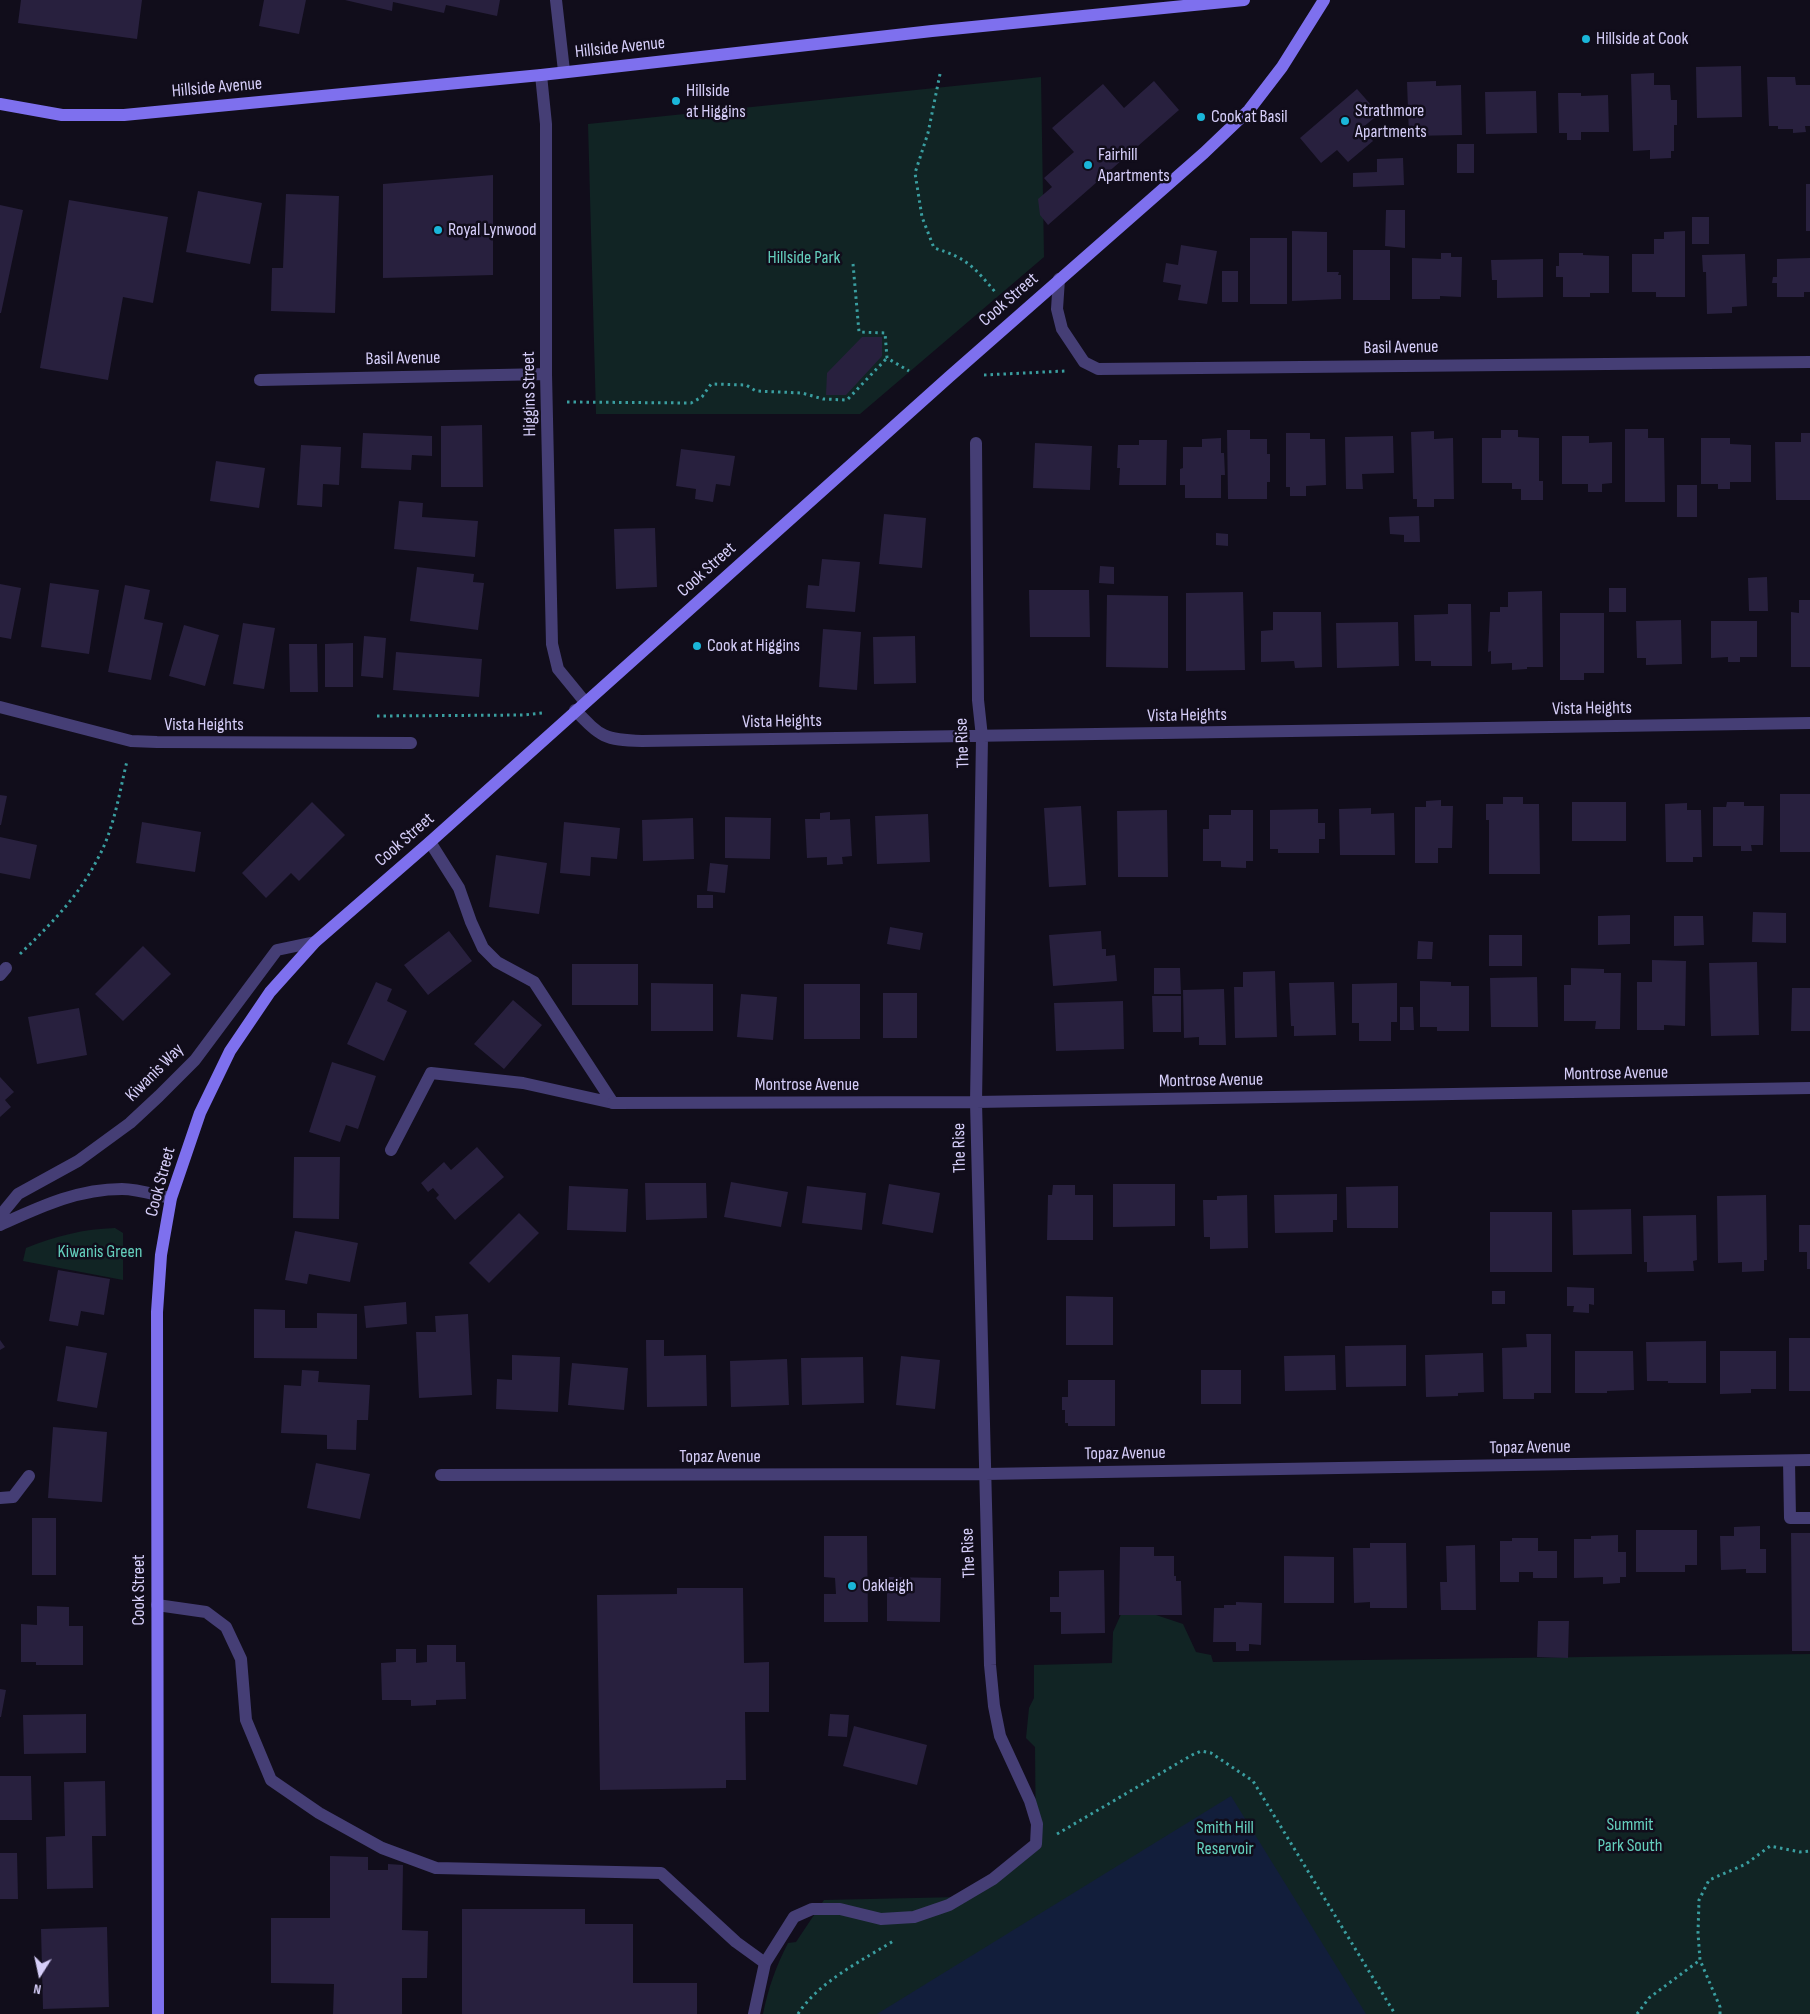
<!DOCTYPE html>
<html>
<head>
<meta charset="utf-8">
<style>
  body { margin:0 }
  #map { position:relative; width:1810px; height:2014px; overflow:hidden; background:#110d1b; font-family:"Sofia Sans Condensed",sans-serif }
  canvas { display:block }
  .north { position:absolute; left:15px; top:1949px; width:50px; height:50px; -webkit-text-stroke:4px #110d1b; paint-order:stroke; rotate:190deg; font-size:14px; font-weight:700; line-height:20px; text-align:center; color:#d6cef9 }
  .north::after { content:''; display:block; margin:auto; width:18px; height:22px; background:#d6cef9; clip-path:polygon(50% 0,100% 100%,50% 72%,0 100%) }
</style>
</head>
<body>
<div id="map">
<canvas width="1810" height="2014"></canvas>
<div class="north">N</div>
</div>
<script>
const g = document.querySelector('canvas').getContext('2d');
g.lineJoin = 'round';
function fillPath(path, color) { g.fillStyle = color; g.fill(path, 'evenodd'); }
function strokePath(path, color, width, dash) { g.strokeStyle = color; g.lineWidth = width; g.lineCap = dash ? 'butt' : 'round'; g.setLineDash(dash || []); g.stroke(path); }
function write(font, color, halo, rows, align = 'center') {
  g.font = font + ' "Sofia Sans Condensed",sans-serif'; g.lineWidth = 5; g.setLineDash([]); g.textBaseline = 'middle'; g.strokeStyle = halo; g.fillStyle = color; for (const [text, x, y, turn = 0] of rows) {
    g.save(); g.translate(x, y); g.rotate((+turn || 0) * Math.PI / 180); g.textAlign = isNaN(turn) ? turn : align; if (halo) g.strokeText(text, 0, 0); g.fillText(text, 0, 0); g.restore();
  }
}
fillPath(new Path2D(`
  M1041 77 1044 257 860 414H596L588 124Z
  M115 1228 123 1233V1280L23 1261 26 1248C55 1236 84 1229 115 1228Z
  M1144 1611 1183 1624 1196 1652 1211 1655 1213 1662 1810 1654V2014H763C768 1989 776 1966 788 1943L796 1942 824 1900 960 1897 1036 1850 1035 1747 1026 1738 1029 1708 1034 1698V1665L1112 1663 1113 1632 1122 1612Z`), '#112424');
fillPath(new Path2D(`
  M1231 1796 1366 2014H877Z`), '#121e3b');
fillPath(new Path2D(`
  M21 0H142L137 39 18 23Z
  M264 0H306L299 34 259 26Z
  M345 0H500L497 16 446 5 444 13 393 2 392 11Z
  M1741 66 1742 117 1697 118 1696 67Z
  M1654 73V85H1670L1671 100H1677V125H1674V151H1671V158L1650 159V150L1633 151 1631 74Z
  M1767 77H1795L1796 85H1810V126H1805L1806 132 1793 133V129H1778V126H1769Z
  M1154 81 1179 110 1048 225 1040 215 1038 199 1052 187 1044 178 1074 152 1052 128 1103 84 1124 108Z
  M1436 81V86L1461 85 1462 135 1409 136 1407 82Z
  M1357 89 1379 114 1362 128 1373 141 1348 162 1337 150 1321 163 1300 138Z
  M1536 91 1537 133 1486 134 1485 92Z
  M1558 93H1581V96L1608 95 1609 132H1581V140H1567V133H1559Z
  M1457 144H1474V173H1457Z
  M1403 158 1404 185 1353 187V173L1377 172V159Z
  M493 175V275L383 278V184Z
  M1806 184H1810V231H1806Z
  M198 191 262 203 250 264 186 252Z
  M286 194 339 196 335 313 271 311 272 268H283Z
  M69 200 168 217 153 303 123 297 108 380 40 368Z
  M0 205 23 210 1 313H0Z
  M1386 210H1405V248L1385 246Z
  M1692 217H1709V244H1692Z
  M1292 231 1327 232V272H1339L1338 275H1341V299L1292 301Z
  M1685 231V297H1656V292H1632V254H1654V239H1664V232Z
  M1250 238H1287V304H1250Z
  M1181 245 1217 251 1207 304 1178 300 1181 285 1163 282 1166 263 1178 265Z
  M1353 250H1390V300H1353Z
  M1441 253H1451V257H1462L1461 297 1440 296V299H1412V258L1441 259Z
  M1559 253H1583V255L1609 256V293H1590V297H1563V277H1556V266H1559Z
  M1745 254 1747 306 1732 307V313L1707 314 1706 272H1703L1702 255Z
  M1810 258V292H1804V297H1777V283H1772L1773 277H1777V259Z
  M1543 259V297L1497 298V280H1492L1491 260Z
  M1222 271H1238V302H1222Z
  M862 337H882V356L846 395H826L827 373Z
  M482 425 483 487H441V426Z
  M1625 429H1648V438H1664L1665 502H1625Z
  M1227 430H1250V439H1267V454H1270V482H1267V499H1228Z
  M1501 430H1518V437L1539 438V481H1543V500H1521V489H1512V483H1482V438H1501Z
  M1434 431V439L1453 438 1454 499H1434V507H1417V499H1413L1411 432Z
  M363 433 432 436V456L412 455 411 470 361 468Z
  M1286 433H1310V439H1325L1326 485 1306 486V496H1290V487H1286Z
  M1801 433H1810V500H1776L1775 442H1801Z
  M1393 436 1394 473 1362 474 1363 489H1346L1345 437Z
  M1562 436H1589V443L1612 442V483L1602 484V492H1588V484H1562Z
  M1221 438V453H1224L1225 475H1221V498H1185V485H1180V469L1183 468V447H1202V439Z
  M1701 438H1730V444L1751 445V482H1730V489H1718V484H1701Z
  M1139 440H1167L1166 485H1119L1120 468H1117L1118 445H1139Z
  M1035 443 1092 446 1090 490 1033 488Z
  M301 445 341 447 339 485 323 484 322 507 297 505Z
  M681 449 735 456 730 486 716 484 713 502 695 499 696 489 676 486Z
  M216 461 265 468 259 508 210 501Z
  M1677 485H1697V517H1677Z
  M399 501 423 503 422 517 478 521 475 557 394 549Z
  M884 514 926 518 922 568 879 564Z
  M1419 516 1420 542H1404V535L1390 534 1389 517Z
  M655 528 657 587 616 589 614 529Z
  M1216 533 1228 534V546L1216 545Z
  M822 559 860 562 855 612 806 608 808 585 819 586Z
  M1100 566 1114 567V584L1099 583Z
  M417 567 474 574 473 582 484 583 478 630 410 621Z
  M1767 577 1768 611H1749L1748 578Z
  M50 583 99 590 89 654 41 647Z
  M0 584 21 588 11 639 0 637Z
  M125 585 150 590 144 619 163 623 151 680 108 672Z
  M1609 588H1626V612H1609Z
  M1029 590H1089L1090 637H1030Z
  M1542 591 1543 667H1527V669L1512 670V663L1491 664V651L1488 652 1490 612H1500V607H1508V592Z
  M1243 592 1245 670 1186 671V593Z
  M1107 595 1168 596V668L1106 667Z
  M1799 600H1810V667H1791V612L1799 613Z
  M1448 604H1471L1472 666H1431V661H1415L1414 615 1448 614Z
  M1273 612H1321L1322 667 1295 668 1294 661 1261 662V631L1273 630Z
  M1560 613H1604V673H1584V680H1560Z
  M1681 620 1682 664 1646 665V658H1637L1636 621Z
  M1711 621H1757V657H1740V662H1728V657L1711 658Z
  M1398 622 1399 666 1337 668 1336 623Z
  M243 623 275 628 264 689 233 684Z
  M184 625 219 635 205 686 169 676Z
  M823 629 861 632 857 690 819 687Z
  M364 636 386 638 383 678 361 676Z
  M915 636 916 683 874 684 873 637Z
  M353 643V687H325V644Z
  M289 644H317L318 692H290Z
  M396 652 482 659 479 697 393 690Z
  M1780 794H1810V852H1780Z
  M0 795 7 796 1 825H0Z
  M1503 797H1523V804H1539L1540 874H1489V820H1486V804H1503Z
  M1441 800V806H1453L1452 848H1438V863H1415V807H1426V801Z
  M312 802 345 835 299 881 291 873 266 898 242 873Z
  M1572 802H1626V841H1572Z
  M1727 802H1744V806H1764L1763 845H1751L1752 851H1741V846H1713V807H1726Z
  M1687 803V810H1701L1702 857H1693V862H1666L1665 804Z
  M1081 806 1086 885 1049 887 1044 808Z
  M1371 808V814L1394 813 1395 855H1340L1339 809Z
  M1318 809V823H1325V839H1319V853H1278V849H1270V810Z
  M1167 810 1168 877H1118L1117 811Z
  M1231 810H1253V861H1246V868L1221 867V861H1203V829H1209V815H1231Z
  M830 812V820L850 819 852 856 842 857 843 864 827 865V857L807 858 805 819H820V813Z
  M928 814 930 862 877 864 875 816Z
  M725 817 771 818 770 859 725 858Z
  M693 818 694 859 643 861 642 820Z
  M142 822 201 832 195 872 136 863Z
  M564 822 620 828 617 859 591 857 590 876 560 873Z
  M0 837 37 845 30 879 0 873Z
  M496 855 547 863 539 914 489 907Z
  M710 863 728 865 725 893 707 891Z
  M697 895H713V908H697Z
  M1753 912 1786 913V943L1752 942Z
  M1630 915V944L1598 945V916Z
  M1674 916H1703L1704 945 1674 946Z
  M890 927 923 933 920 950 887 944Z
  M449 931 472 961 428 995 404 965Z
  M1101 931 1102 949H1106V956L1115 955 1117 981 1053 986 1049 935Z
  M1489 935H1522V966H1489Z
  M1418 941 1433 942 1432 959H1417Z
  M143 946 171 974 123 1021 95 994Z
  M1652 960 1686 961 1685 1026 1664 1025V1030H1637V982H1652Z
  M1757 962 1759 1035 1711 1036 1709 963Z
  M572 964H638V1005H572Z
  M1154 968H1180L1181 994H1154Z
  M1571 968 1604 969V973H1621L1620 1029H1595L1596 1021H1564V985H1571Z
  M1275 971 1277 1037 1235 1038 1234 987H1243V972Z
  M1537 977 1538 1027H1491L1490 978Z
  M1420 981 1451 982V986H1469V1031H1437V1027H1420Z
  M376 982 392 989 387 1001 407 1011 384 1061 347 1044Z
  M1334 982 1336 1035 1294 1036V1026H1291L1289 983Z
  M651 983 713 984V1031H651Z
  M1397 983V1022H1391V1041H1359V1023H1352V984Z
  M804 984H860V1039H804Z
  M1792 988H1810V1031H1791Z
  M1224 989 1226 1045H1199V1037L1184 1038 1183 990Z
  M883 993H917V1038H883Z
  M741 994 777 997 773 1040 737 1037Z
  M1152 996H1181V1032H1153Z
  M513 1000 542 1025 504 1069 474 1044Z
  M1123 1001 1124 1049 1056 1051 1054 1003Z
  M1400 1007H1413L1414 1030H1400Z
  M79 1008 87 1055 37 1064 28 1017Z
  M332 1062 376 1076 358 1129 346 1125 340 1142 309 1132Z
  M0 1077 14 1092 5 1100 11 1107 0 1117Z
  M477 1147 504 1177 455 1220 436 1198 439 1195 433 1188 428 1192 421 1183 444 1162 451 1170Z
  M294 1157H340L339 1219 293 1218Z
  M731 1182 788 1192 781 1227 724 1217Z
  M645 1183H706L707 1218 646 1220Z
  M889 1184 940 1193 933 1233 882 1224Z
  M1113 1184H1175V1226L1113 1227Z
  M1053 1185H1075V1195H1093V1240H1047L1048 1195H1052Z
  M569 1186 628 1189 626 1232 567 1230Z
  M807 1186 866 1193 862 1230 802 1223Z
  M1398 1186V1228H1347L1346 1187Z
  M1337 1194V1220H1333V1232L1275 1233 1274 1195Z
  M1247 1195 1248 1248 1210 1249V1237H1204L1203 1200H1217V1196Z
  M1766 1195 1767 1260H1764V1271L1742 1272V1262L1718 1263 1717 1196Z
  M1631 1209 1632 1254 1573 1255 1572 1210Z
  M1490 1212H1552V1272H1490Z
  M519 1213 539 1233 489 1283 469 1263Z
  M1696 1215 1697 1260 1693 1261 1694 1271 1647 1272V1262H1644L1643 1216Z
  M1799 1225H1810V1269H1807V1252H1799Z
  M295 1231 358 1243 350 1282 309 1274 307 1284 285 1280Z
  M58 1270 110 1279 104 1315 81 1311 78 1326 49 1321Z
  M1567 1287 1594 1288V1305L1589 1304V1313L1573 1312 1574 1306H1567Z
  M1492 1291H1505V1304H1492Z
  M1066 1296 1113 1297V1345H1066Z
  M406 1302 407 1324 366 1328 364 1306Z
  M254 1309 285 1310V1328H317V1313L357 1314V1359L254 1358Z
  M468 1314 472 1395 419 1398 416 1332H436L435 1316Z
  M1526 1334H1551V1393H1534V1399H1503L1502 1348 1527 1347Z
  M1789 1338H1810V1391H1789Z
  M0 1340 5 1347 0 1350Z
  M646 1340H664V1356L706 1355 707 1406 647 1407Z
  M1706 1341V1383H1668V1381H1647L1646 1342Z
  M1406 1345V1386L1346 1387 1345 1346Z
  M66 1346 107 1353 97 1408 57 1401Z
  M1575 1351H1633L1634 1390 1607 1391V1393H1575Z
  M1720 1351H1776V1389H1751V1393L1720 1394Z
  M1483 1353 1484 1392 1458 1393V1396L1426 1397 1425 1355Z
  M512 1355 560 1357 558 1412 496 1409 497 1379 512 1380Z
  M1335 1355 1336 1390 1285 1391 1284 1356Z
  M901 1356 940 1360 935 1409 896 1405Z
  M863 1357 864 1403 802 1405 801 1358Z
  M787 1359 789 1405 731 1407 730 1361Z
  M572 1363 628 1368 624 1410 568 1405Z
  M302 1370 319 1371 318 1382 370 1385 368 1420H357L356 1450 327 1449V1435L281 1433 284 1385 301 1386Z
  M1201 1370H1241V1404H1201Z
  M1068 1380H1115V1426H1068V1423H1065V1410H1062V1397H1068Z
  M53 1427 107 1432 102 1502 48 1498Z
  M316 1463 370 1474 360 1519 307 1508Z
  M32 1518H56V1575H32Z
  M1760 1526V1549H1766V1573H1746V1569L1721 1570 1720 1536H1734V1527Z
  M1636 1530H1697V1565H1685V1572H1636Z
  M1791 1533H1810V1651H1792Z
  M1618 1535V1552H1626V1577H1620V1583L1603 1584V1577L1574 1578V1539H1591V1536Z
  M824 1536H867L868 1622H824V1594H836L835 1578 824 1577Z
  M1512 1538H1538V1551H1557V1578H1533V1572H1519V1582H1500V1541H1512Z
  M1370 1543H1406L1407 1608H1370V1602L1354 1603 1353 1548H1370Z
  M1475 1545 1476 1610H1441L1440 1582H1447L1446 1546Z
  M1120 1547H1154V1556H1174V1576H1176V1581H1181L1182 1615H1119Z
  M1284 1556 1334 1557V1603H1284Z
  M1104 1570 1105 1633 1061 1634V1612H1050V1597H1059V1571Z
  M887 1577 941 1578 940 1622 887 1621Z
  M677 1588H743L744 1663 769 1662V1712H745L746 1780H726V1788L600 1790 597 1595 677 1594Z
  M1236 1602 1262 1603 1261 1645 1249 1644V1651H1236V1642H1213L1214 1608H1224V1605H1236Z
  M37 1606 69 1607V1626H83V1665H36V1662H21V1624L37 1625Z
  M1538 1621H1569L1568 1658 1537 1657Z
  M427 1645H456V1662H465L466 1699 436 1700V1705L411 1706V1700H382L381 1663 396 1662V1649H416V1663L427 1662Z
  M0 1689 6 1690 1 1717H0Z
  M86 1714V1753L24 1754 23 1715Z
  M830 1714 849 1715 847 1737 828 1736Z
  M854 1726 927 1745 917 1785 843 1766Z
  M0 1776H31L32 1820H0Z
  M105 1781 106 1836H92L93 1888 47 1889 46 1837 65 1836 64 1782Z
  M0 1853H17L18 1899H0Z
  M330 1856 368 1857V1870H388V1864L403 1865 402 1930 428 1931 427 1978H402V2014H333L334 1984 271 1983V1918H330Z
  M462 1909H585V1924H633V1983H697V2014H462Z
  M107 1927 109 2007 43 2009 41 1929Z`), '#28203e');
strokePath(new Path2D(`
  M940 74 928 133 915 173 922 217 934 248C967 258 974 267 996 293
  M853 264 859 332 885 333 887 358 909 371
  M984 375 1065 371
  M567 402 691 403 702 397 711 384 746 385 756 391 802 393 823 399 847 400 887 358
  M377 716 523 715 542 713
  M20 954C50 925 78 897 97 860 114 830 119 794 127 761
  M1057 1834 1192 1755 1201 1751 1211 1753 1253 1781 1395 2014
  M798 2014C818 1982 863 1960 895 1940
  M1637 2014 1649 1998 1700 1960
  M1720 2014V2007L1700 1960 1698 1933 1699 1900 1709 1880 1746 1864 1770 1846 1800 1852 1810 1851`), '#3a9ea0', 3, [2.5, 4]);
strokePath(new Path2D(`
  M556 0 564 71
  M430 842 459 888 471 922 483 948 497 962 534 982 613 1103
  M0 975 6 968
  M391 1150 431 1073 523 1083 613 1103
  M1789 1461 1790 1518H1810
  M0 1498 13 1497 29 1476
  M157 1605 206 1612 226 1627 241 1659 246 1720 271 1780 319 1813 382 1848 436 1868 661 1873 736 1942 765 1963`), '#453e75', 12);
strokePath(new Path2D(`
  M541 75 546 124V374L552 644 558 669 585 702
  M1059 279 1057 309 1062 329 1084 362 1098 369 1810 362
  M260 380 546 374
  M0 707 131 741 157 742 411 743
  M575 710C601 737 604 740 642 741L1810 723
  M613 1103 976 1102 1810 1088
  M441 1475 985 1474 1810 1460
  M754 2014 765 1963 794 1917 812 1909H840L881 1919 914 1917 949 1905 993 1879 1036 1844 1037 1824 1030 1801 1000 1736 994 1706 990 1665 976 1102 982 737 978 700 976 443`), '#453e75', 12);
strokePath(new Path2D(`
  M0 1216 18 1194 78 1161 130 1123 159 1096 195 1060 277 950 315 942
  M0 1225C40 1207 77 1189 122 1189 138 1189 156 1195 171 1198`), '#453e75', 12);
strokePath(new Path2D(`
  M0 104 62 115H124L541 75 932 31 1244 0
  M158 2014 157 1312 161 1255 171 1198 200 1113 230 1051 270 992 315 942 430 842 949 377 1204 153 1249 110 1282 67 1324 0`), '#7e70ee', 12);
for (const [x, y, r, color] of [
  [1586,39,5,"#1ab6d9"],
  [676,101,5,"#1ab6d9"],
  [1201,117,5,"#1ab6d9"],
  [1345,121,5,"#1ab6d9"],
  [1088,165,5,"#1ab6d9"],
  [438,230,5,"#1ab6d9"],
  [697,646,5,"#1ab6d9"],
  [852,1586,5,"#1ab6d9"]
]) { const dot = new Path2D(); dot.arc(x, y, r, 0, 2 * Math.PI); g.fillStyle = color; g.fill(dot); strokePath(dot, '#110d1b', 2); }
write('18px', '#d6cef9', '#110d1b', [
  ["Hillside at Cook",1596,39],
  ["Hillside",686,91],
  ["at Higgins",686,112],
  ["Strathmore",1355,111],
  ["Apartments",1355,132],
  ["Cook at Basil",1211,117],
  ["Fairhill",1098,155],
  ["Apartments",1098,176],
  ["Royal Lynwood",448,230],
  ["Cook at Higgins",707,646],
  ["Oakleigh",862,1586]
], 'left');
write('18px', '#d6cef9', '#110d1b', [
  ["Hillside Avenue",620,48,-6],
  ["Hillside Avenue",217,88,-5],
  ["Cook Street",1009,300,-41],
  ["Basil Avenue",1401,348,-1],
  ["Basil Avenue",403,359,-1],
  ["Higgins Street",530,394,-91],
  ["Cook Street",707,570,-42],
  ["Vista Heights",1592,709,-1],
  ["Vista Heights",1187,716,-1],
  ["Vista Heights",782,722,-1],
  ["Vista Heights",204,725],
  ["The Rise",963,743,-92],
  ["Cook Street",405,840,-41],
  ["Kiwanis Way",155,1073,-45],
  ["Montrose Avenue",1616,1074,-1],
  ["Montrose Avenue",1211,1081,-1],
  ["Montrose Avenue",807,1085],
  ["The Rise",960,1148,-91],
  ["Cook Street",161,1182,-75],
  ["Topaz Avenue",1530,1448,-1],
  ["Topaz Avenue",1125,1454,-1],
  ["Topaz Avenue",720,1457],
  ["The Rise",969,1553,-92],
  ["Cook Street",139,1590,-90]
]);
write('18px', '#64cfbd', '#110d1b', [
  ["Hillside Park",804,258],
  ["Kiwanis Green",100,1252],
  ["Summit",1630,1825],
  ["Park South",1630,1846],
  ["Smith Hill",1225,1828],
  ["Reservoir",1225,1849]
]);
</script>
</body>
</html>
